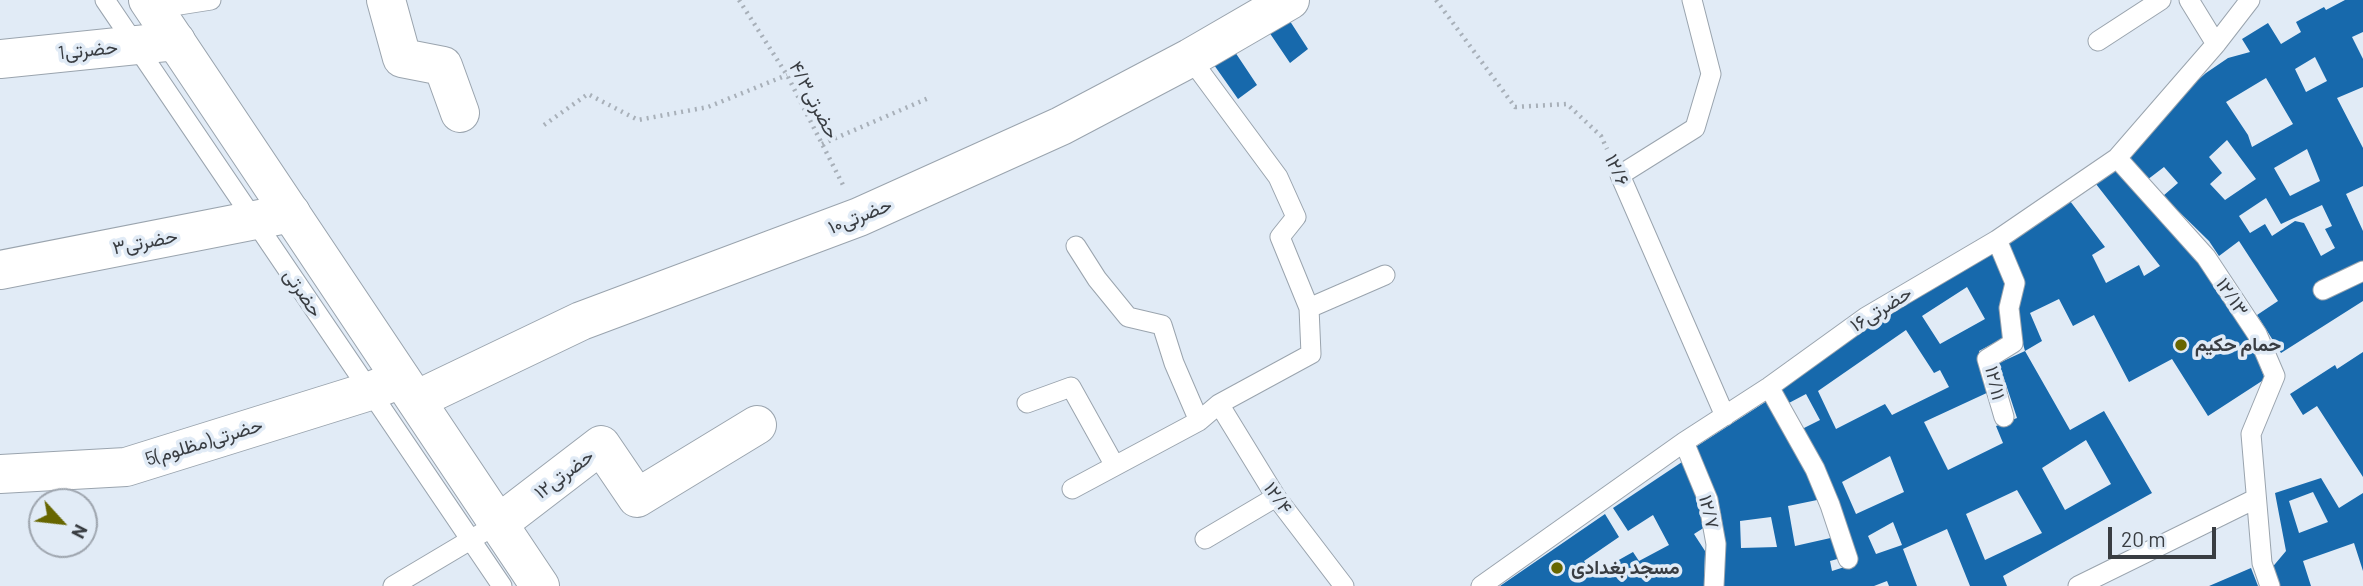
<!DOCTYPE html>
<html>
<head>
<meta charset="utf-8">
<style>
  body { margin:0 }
  #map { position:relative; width:2363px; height:586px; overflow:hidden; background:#e1ebf6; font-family:Barlow,sans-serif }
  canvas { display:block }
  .north { position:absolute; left:28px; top:488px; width:70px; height:70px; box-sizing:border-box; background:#e1ebf6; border:2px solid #9ea5ae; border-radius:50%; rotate:117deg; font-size:19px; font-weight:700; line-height:28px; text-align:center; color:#393d42 }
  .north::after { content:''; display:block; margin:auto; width:24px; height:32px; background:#676600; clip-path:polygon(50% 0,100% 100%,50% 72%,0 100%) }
  .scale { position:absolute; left:2108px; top:527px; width:108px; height:32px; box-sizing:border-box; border:4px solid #393d42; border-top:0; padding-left:9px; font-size:21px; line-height:24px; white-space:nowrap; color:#393d42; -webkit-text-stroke:5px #e1ebf6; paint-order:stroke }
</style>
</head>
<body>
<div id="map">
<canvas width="2363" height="586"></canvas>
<div class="north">N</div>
<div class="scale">20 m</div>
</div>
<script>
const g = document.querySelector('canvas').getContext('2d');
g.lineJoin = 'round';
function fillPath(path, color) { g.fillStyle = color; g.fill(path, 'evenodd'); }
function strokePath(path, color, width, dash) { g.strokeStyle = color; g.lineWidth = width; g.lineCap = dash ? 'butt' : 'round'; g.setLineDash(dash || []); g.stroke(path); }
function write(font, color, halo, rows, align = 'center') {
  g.font = font + ' Barlow,Vazirmatn,sans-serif'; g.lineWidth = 7; g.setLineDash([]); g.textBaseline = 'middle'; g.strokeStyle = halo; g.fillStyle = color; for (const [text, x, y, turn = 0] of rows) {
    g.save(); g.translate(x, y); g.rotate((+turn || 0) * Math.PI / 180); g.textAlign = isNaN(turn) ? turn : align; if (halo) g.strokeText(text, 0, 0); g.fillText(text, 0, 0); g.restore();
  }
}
fillPath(new Path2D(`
  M2345 0H2363V32L2352 37 2363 59V87L2337 98 2363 148V186L2346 194 2363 231V301L2281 353 2257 315 2278 301 2239 241 2219 256 2209 241 2163 196 2178 183 2164 167 2147 180 2125 156 2188 89 2206 73 2228 58 2250 52 2242 39 2268 23 2281 44 2301 32 2296 22 2324 7 2326 10ZM2315 57 2327 81 2306 92 2295 69ZM2266 78 2293 124 2252 147 2248 135 2226 102ZM2227 140 2256 179 2225 200 2210 184 2222 173 2209 157ZM2307 149 2320 181 2290 196 2274 168ZM2266 198 2281 224 2322 205 2332 226 2325 229 2335 248 2321 256 2304 223 2295 221 2272 236 2265 224 2250 233 2239 216Z
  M1286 15 1308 49 1290 63 1269 32 1233 49 1257 85 1238 99 1207 55Z
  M2118 167 2189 248 2246 331 2265 379 2208 416 2172 359 2129 382 2094 315 2073 326 2059 299 2030 313 2042 341 2025 351 2013 308 2014 291 2025 286 2004 244 2070 201 2105 247 2092 255 2106 283 2139 265 2144 276 2160 266 2096 184Z
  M1995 247 2009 283 2007 336 1979 351 1991 391 1924 422 1948 470 2003 443 1996 426 2017 418 1999 363 2025 351 2070 430 2104 411 2152 493 2003 576 2007 586H1970L1947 529 1903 549 1917 586H1889L1887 581 1874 586H1721L1694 448 1770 399 1822 499 1788 506 1795 546 1835 537 1841 558 1830 561 1832 571 1857 563 1802 429 1820 420 1806 394 1787 404 1778 388 1892 310ZM1967 287 1985 319 1940 344 1922 316ZM1906 330 1934 373 1940 370 1949 387 1892 415 1885 404 1836 429 1818 391ZM2086 440 2111 484 2065 510 2042 468ZM1890 456 1904 492 1856 514 1842 482ZM2017 490 2042 533 1985 560 1966 514ZM1771 517 1777 547 1741 548 1740 521ZM1893 522 1902 545 1876 554 1868 536Z
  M2363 352V477L2317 406 2303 415 2290 394 2335 365 2337 369Z
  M1685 460 1698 493 1705 527 1694 534 1705 551 1704 586H1500L1605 514 1619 537 1584 561 1592 575 1633 552 1639 561 1669 545 1653 515 1628 531 1613 508Z
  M2321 478 2339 508 2363 493V571L2354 543 2303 561 2311 586H2276L2270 570 2286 551 2275 493ZM2313 492 2328 522 2299 533 2289 501Z
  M2251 568 2258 586H2209Z`), '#1769ac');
const lane = new Path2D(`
  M105 0 502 586
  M1692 0 1711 74 1695 128 1620 175 1725 416
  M2189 0 2216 44
  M154 9 211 0
  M2098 41 2161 0
  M2117 158 2206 257 2257 334 2275 376 2251 434 2262 563 2270 586
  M1997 240 2015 283 2009 308 2013 343 1987 359 2004 417
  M1076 246 1097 279 1128 317 1162 325 1174 363 1199 421
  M2323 290 2363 271
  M1309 308 1385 275
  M1769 387 1815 469 1830 505 1848 559
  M1027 403 1071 387 1115 466
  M1219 404 1276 497 1344 586
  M1684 442 1708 500 1716 544 1714 586
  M1072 489 1199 421 1219 404 1311 354 1309 308 1280 237 1296 217 1278 177 1190 58
  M1205 539 1276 497
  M393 586 482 533
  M1481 586 1684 442 1769 387 1866 317 1997 240 2117 158 2216 44 2250 0
  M2078 586 2255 499`);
const street = new Path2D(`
  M386 0 402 58 443 66 460 113
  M0 59 176 41
  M0 270 291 213
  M416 400 581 321 859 217 1061 126 1190 58 1290 0
  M0 474 126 467 370 391 401 379
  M498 524 601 445 637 498 757 425`);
const secondary = new Path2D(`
  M148 0 540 586`);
strokePath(lane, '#9aa4ae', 21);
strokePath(street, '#9aa4ae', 40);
strokePath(secondary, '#9aa4ae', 40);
strokePath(new Path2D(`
  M739 0 787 75 843 185
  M1436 0 1515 107 1567 104 1601 136 1607 149
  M544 125 588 94 638 120 708 107 787 75
  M822 144 931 97`), '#a8b0b9', 4.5, [2, 5]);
strokePath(lane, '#fff', 19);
strokePath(street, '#fff', 38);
strokePath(secondary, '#fff', 38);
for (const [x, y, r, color] of [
  [2181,345,7,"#676600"],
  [1557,568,7,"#676600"]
]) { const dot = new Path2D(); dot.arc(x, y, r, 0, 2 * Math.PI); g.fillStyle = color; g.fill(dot); strokePath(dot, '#e1ebf6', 2.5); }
write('19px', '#393d42', '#e1ebf6', [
  ["1حضرتی",88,50,-6],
  ["حضرتی۴/۳",814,100,62],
  ["۱۲/۶",1617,170,65],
  ["حضرتی۱۰",860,216,-22],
  ["حضرتی۳",145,242,-11],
  ["حضرتی",303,293,56],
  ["۱۲/۱۳",2232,297,56],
  ["حضرتی۱۶",1881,309,-32],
  ["۱۲/۱۱",1995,383,77],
  ["5حضرتی(مظلوم)",204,442,-17],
  ["حضرتی۱۲",564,474,-37],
  ["۱۲/۴",1278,498,55],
  ["۱۲/۷",1709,512,76]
]);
write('bold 19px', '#393d42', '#e1ebf6', [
  ["حمام حکیم",2195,345],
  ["مسجد بغدادی",1571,568]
], 'left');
</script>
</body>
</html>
